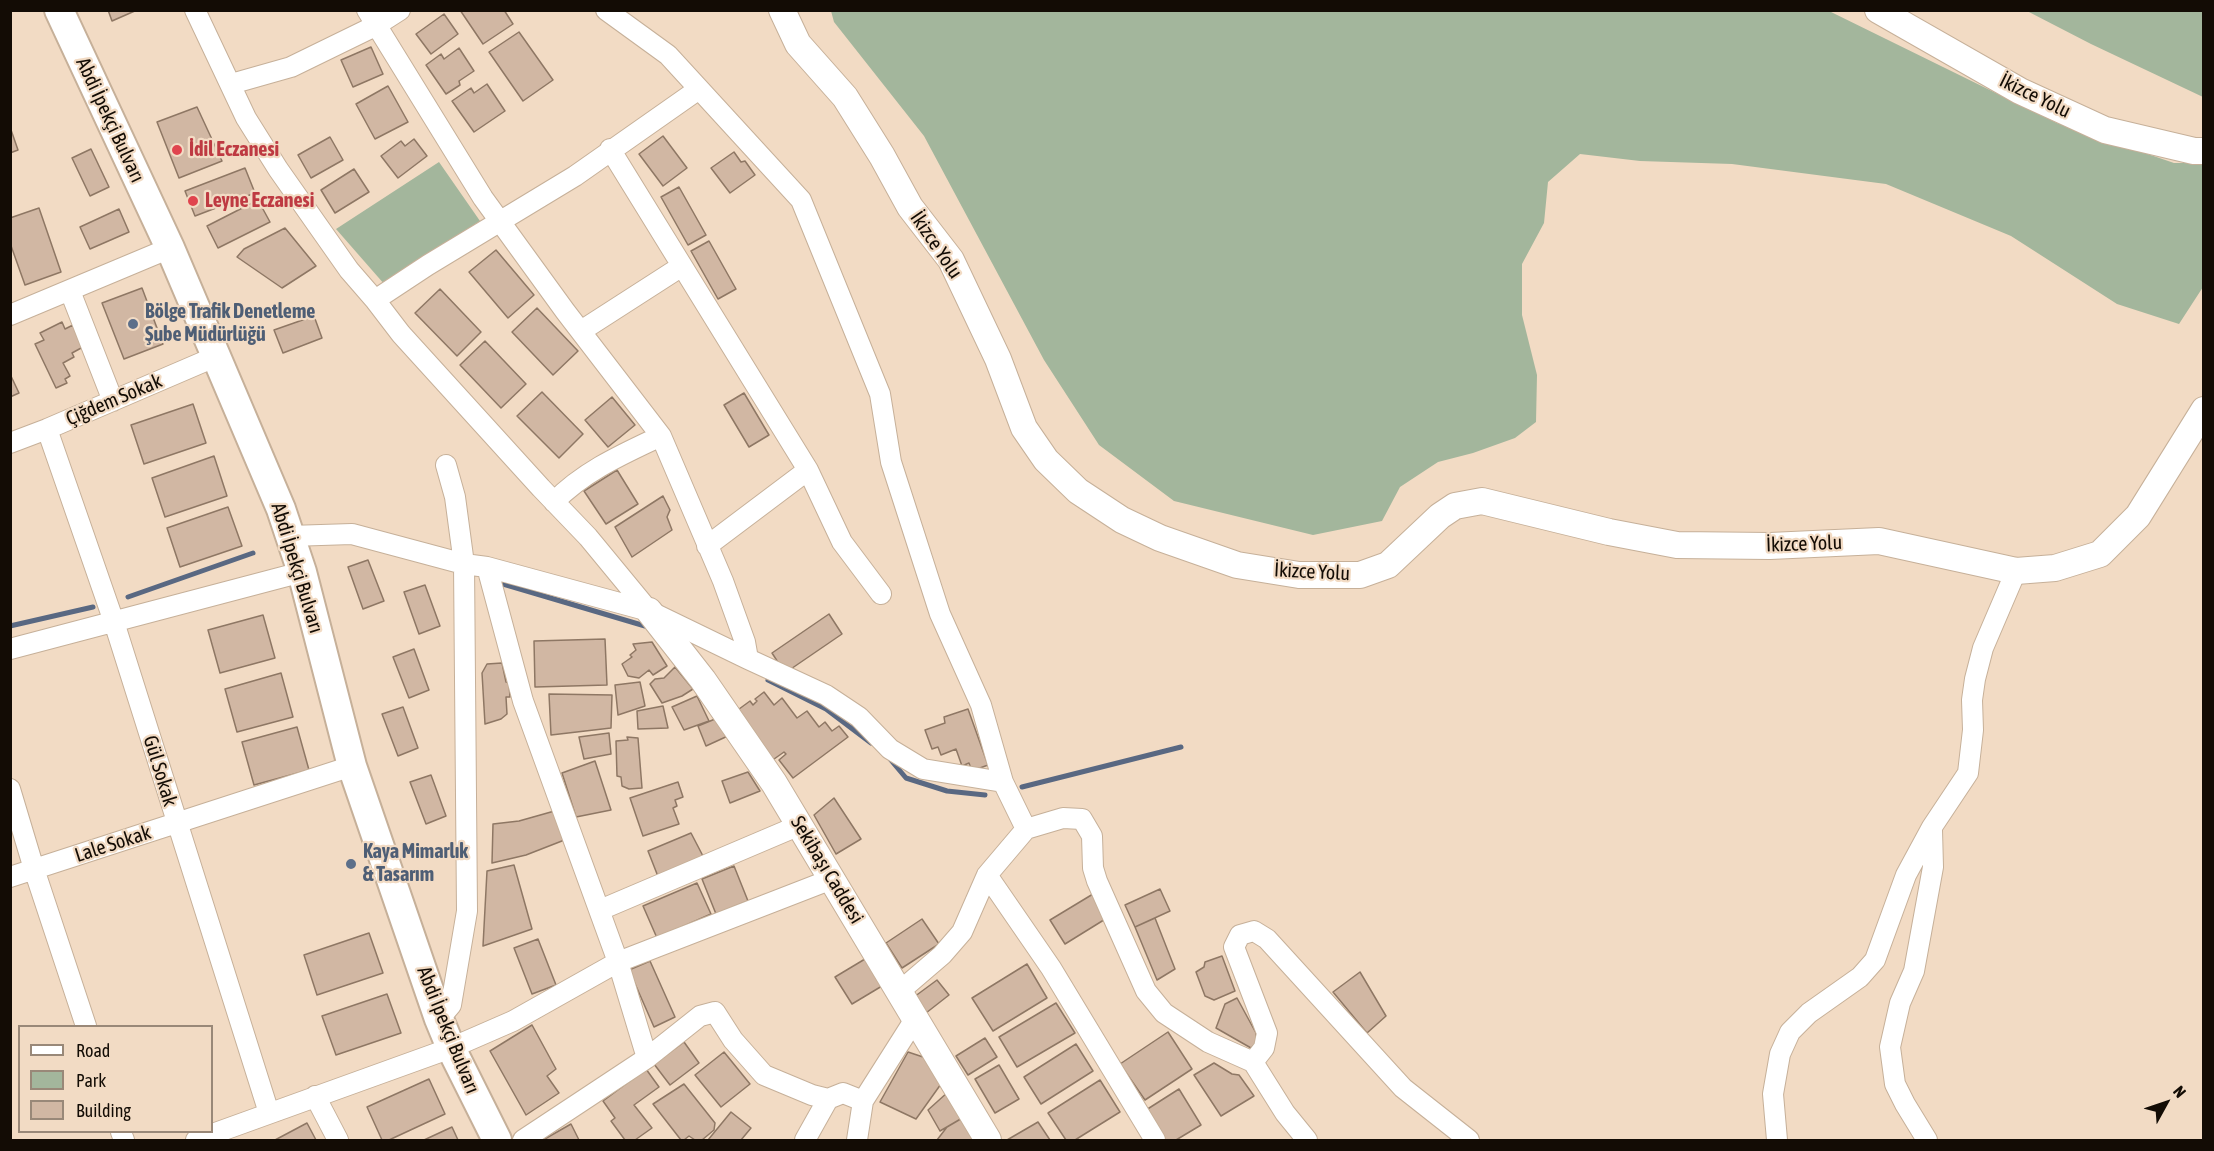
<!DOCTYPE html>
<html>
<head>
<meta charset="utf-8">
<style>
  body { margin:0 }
  #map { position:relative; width:2214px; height:1151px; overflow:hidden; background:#f2dbc4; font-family:"Asap Condensed",sans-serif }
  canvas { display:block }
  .frame { position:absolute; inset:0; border:12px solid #130c05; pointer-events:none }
  .legend { position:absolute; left:18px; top:1025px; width:195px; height:108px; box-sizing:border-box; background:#f2dbc4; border:2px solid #998878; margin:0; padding:8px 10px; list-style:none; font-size:18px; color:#130c05 }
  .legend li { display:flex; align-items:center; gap:12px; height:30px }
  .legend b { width:30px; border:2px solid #998878 }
  .north { position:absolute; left:2136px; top:1073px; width:60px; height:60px; -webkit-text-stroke:4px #f2dbc4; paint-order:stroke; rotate:50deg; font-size:16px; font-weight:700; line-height:24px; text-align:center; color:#130c05 }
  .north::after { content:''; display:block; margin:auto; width:21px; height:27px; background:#130c05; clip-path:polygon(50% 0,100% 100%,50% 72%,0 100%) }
</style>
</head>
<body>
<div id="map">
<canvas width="2214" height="1151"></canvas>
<div class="frame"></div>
<ul class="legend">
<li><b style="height:8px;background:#fff"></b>Road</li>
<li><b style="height:16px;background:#a3b69c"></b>Park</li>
<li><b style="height:16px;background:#d1b7a3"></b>Building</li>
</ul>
<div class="north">N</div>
</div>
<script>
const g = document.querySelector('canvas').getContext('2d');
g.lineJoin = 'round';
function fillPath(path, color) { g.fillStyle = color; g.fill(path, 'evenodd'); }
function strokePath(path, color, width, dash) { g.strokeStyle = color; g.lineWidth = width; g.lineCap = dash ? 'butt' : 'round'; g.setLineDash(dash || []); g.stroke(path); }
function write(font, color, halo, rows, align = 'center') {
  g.font = font + ' "Asap Condensed",sans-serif'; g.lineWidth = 4.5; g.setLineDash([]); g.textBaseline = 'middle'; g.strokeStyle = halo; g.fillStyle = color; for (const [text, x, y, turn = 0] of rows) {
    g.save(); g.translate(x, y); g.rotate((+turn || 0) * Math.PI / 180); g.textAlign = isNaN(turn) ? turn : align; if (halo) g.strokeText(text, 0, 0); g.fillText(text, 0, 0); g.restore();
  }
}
fillPath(new Path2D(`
  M831 11H1829L2057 123 2174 163H2203V287L2179 324 2117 304 2011 236 1886 184 1732 164 1640 161 1580 154 1548 182 1544 223 1522 264V315L1537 375 1536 422 1515 438 1473 453 1438 462 1400 487 1382 521 1313 535 1174 501 1099 445 1044 360 924 136 834 22Z
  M2027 11H2203V97L2091 44Z
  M439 162 480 221 385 285 336 229Z`), '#a3b69c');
strokePath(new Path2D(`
  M503 584 645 626
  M128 597 253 553
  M10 626 93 607
  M768 680 826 709 871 743
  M890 759 906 778 947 791 985 795
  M1022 787 1181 747`), '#596882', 5);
const building = new Path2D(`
  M108 10H137L112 21Z
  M460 10H504L513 24 483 44Z
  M444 14 458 34 431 54 416 34Z
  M519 32 553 80 523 101 489 52Z
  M371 47 383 74 353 87 341 60Z
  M459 48 474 71 459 81 460 85 446 94 426 65 441 54 444 59Z
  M487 84 505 111 474 132 452 101 471 88 474 93Z
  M388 86 408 122 375 139 356 104Z
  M197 107 222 161 179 178 157 122Z
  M10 127 18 150 10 153Z
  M663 136 687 168 663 186 639 154Z
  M330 137 343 160 311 178 298 155Z
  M414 139 427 156 398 178 381 156 401 141 405 146Z
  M91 149 109 187 90 196 72 158Z
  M734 152 741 162 745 161 755 175 730 193 711 168Z
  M245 168 255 193 195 216 185 191Z
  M354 169 369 192 335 213 321 190Z
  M679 187 706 235 688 245 661 197Z
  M258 200 270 222 218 248 207 226Z
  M39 208 61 272 25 285 10 243V218Z
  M119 209 129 232 90 249 80 227Z
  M285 228 316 266 282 288 237 257 244 249Z
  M709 241 736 289 718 299 691 251Z
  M496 250 534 295 508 318 469 272Z
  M142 288 163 344 124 359 102 303Z
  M440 289 481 332 457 356 415 313Z
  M537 308 578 351 553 375 512 332Z
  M314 316 322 338 283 353 274 330Z
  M62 322 65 329 73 325 83 347 72 353 74 357 63 363 70 376 65 379 67 383 56 388 35 344 44 340 40 333Z
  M485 341 526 384 501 408 460 365Z
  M10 374 19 393 10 397Z
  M542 392 583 434 559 458 517 416Z
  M744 393 769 435 749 447 724 405Z
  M612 397 635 425 608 447 585 420Z
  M193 404 206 443 144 464 131 425Z
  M214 456 227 496 165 517 152 478Z
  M617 470 638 504 606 524 584 491Z
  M663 496 670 510 667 517 672 530 632 557 615 527Z
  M228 507 242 546 180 567 167 528Z
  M368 560 384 601 363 609 348 567Z
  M425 585 440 626 419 634 404 592Z
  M829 614 842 634 785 673 772 653Z
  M263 615 275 658 220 673 208 630Z
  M605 639 607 685 535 687 534 641Z
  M652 642 667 666 653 675 649 670 639 678 628 676 622 664 632 657 630 655 636 650 633 644Z
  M414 649 429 690 409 698 393 657Z
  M502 663 506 682 509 683 510 697H506L507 714 501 719 485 724 482 673 487 664Z
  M675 667 693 689 682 696 662 703 650 684 655 679 664 678Z
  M281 673 293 717 237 732 225 689Z
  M640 682 645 706 618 715 615 685Z
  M764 692 774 705 782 698 797 718 807 711 819 727 825 722 832 731 839 726 848 737 793 778 779 760 786 754 784 752 767 764 735 712 750 701 753 705 757 701 755 699Z
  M549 694 612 695 611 728 551 735Z
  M697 696 709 721 684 730 672 707Z
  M663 706 668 728 638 729 637 711Z
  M403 707 418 748 398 756 382 714Z
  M968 709 988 765 972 771 969 763 962 766 956 749 941 755 938 747 932 749 925 730 945 723 944 717Z
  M720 717 730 735 706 746 698 726Z
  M297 727 309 770 254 785 242 742Z
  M609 733 611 754 584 759 579 737Z
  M627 737 638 738 642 788 629 789 622 786 621 777 617 776 616 741 628 740Z
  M595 761 611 810 576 817 562 773Z
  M748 772 760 791 730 803 722 781Z
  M431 775 446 816 426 824 410 782Z
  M678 782 683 797 675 800 677 806 673 808 679 824 643 836 630 798Z
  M834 798 861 839 836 854 814 815Z
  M558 810 567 839 526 855 492 863 493 824 519 821Z
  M691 833 704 858 659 879 648 851Z
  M514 865 532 929 483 946 487 871Z
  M734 866 748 901 716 914 702 879Z
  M697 883 711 914 657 938 643 906Z
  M1160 889 1170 911 1135 927 1125 905Z
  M1093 894 1107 918 1065 944 1050 920Z
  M1155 918 1175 969 1157 980 1135 927Z
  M922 919 939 944 902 968 886 943Z
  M369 933 383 973 317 995 304 955Z
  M538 939 556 985 532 994 514 948Z
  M870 956 887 983 852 1004 835 977Z
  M1222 956 1235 991 1214 1000 1205 996 1196 972 1204 967 1205 962Z
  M650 961 675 1017 654 1027 629 970Z
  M1027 964 1047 998 993 1031 972 998Z
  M1360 972 1386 1016 1367 1033 1333 992Z
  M937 980 949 995 926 1013 914 997Z
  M387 994 401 1033 336 1055 322 1016Z
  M1237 998 1256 1033V1043L1251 1048 1216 1028 1225 1004Z
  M1056 1003 1075 1033 1017 1067 999 1037Z
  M532 1025 556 1069 547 1076 559 1093 526 1115 490 1051Z
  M1168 1032 1192 1069 1145 1100 1120 1064Z
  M985 1038 997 1057 968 1075 956 1056Z
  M684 1042 699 1063 670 1085 654 1064Z
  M1076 1044 1093 1071 1041 1104 1024 1077Z
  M724 1052 750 1084 721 1107 695 1075Z
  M908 1052 929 1059 941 1084 916 1119 880 1102Z
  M1214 1063 1232 1074 1239 1075 1254 1096 1221 1116 1194 1075Z
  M999 1065 1019 1099 995 1113 975 1079Z
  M646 1069 659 1087 634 1105 652 1128 635 1140H625L611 1121 615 1118 603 1101Z
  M429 1079 445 1114 389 1140H382L367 1107Z
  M1100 1080 1120 1112 1075 1140H1066L1048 1113Z
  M684 1084 715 1123 714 1130 702 1140H695L689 1136 684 1140H681L653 1104Z
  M1179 1089 1201 1125 1176 1140H1165L1146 1110Z
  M948 1092 964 1117 940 1131 928 1110Z
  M731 1112 751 1128 741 1140H708Z
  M964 1117 981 1140H937L947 1127Z
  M1038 1122 1050 1140H1007Z
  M307 1123 316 1140H275Z
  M571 1124 579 1140H543Z
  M452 1127 458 1140H424Z`);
fillPath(building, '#d1b7a3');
strokePath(building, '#8e7764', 1.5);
const minor = new Path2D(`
  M195 10 246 118 278 169 349 270 375 300 401 334 541 488 588 537 649 611
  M367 10 483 198 565 311 661 436 723 581 745 642 748 659
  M606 10 668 55 801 200 880 394 891 462 940 614 981 705 1003 782
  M231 84 291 67 375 26 400 10
  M610 149 808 470 842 542 881 594
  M70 291 113 401
  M375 300 428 265 575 176 699 89
  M10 315 170 248
  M581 331 682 266
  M47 429 114 622 269 1113
  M10 443 47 429 217 356
  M554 502C584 471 623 454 661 436
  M290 536 352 534 464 564 487 567 649 611 748 659 826 695 859 717 890 749 923 769 1003 782 1026 829
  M707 546 808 470
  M487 567 523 701 618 962 647 1058
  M10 649 302 572
  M10 789 34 869 86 1026
  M987 875 1051 968 1155 1140
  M10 877 352 766
  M600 910 800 825
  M900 991 942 955 962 932 987 875 1026 829 1063 818 1082 819 1092 836 1093 868 1097 881 1146 991 1164 1013 1208 1042 1253 1062 1264 1048 1267 1033 1234 947 1240 935 1254 931 1267 939 1403 1088 1469 1140
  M439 1019 451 1005 467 911 464 564 455 497 446 465
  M1253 1062 1285 1113 1307 1140
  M315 1096 338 1140
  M121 1132 124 1140
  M196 1140 451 1048 513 1021 618 962 832 879
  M523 1140 647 1058 700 1016 715 1012 733 1040 764 1075 812 1095 828 1099 843 1093 863 1101
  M805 1140 828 1099
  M857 1140 863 1101 915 1019
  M1777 1140 1773 1094 1780 1054 1790 1032 1809 1013 1860 977 1875 960 1906 875 1932 827 1968 773 1973 730 1972 700 1975 679 1983 648 2016 571
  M1927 1140 1905 1104 1895 1084 1890 1047 1900 1003 1914 971 1933 867 1932 830`);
const tertiary = new Path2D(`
  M782 10 798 44 845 97 882 156 910 207 951 260 998 359 1024 428 1046 460 1078 491 1122 520 1160 538 1237 565 1299 575H1360L1388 565 1440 516 1455 506 1482 501 1609 532 1677 545 1770 546 1879 541 2016 571 2055 568 2100 554 2138 516 2204 410
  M1878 10 2020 91 2105 130 2194 151H2204
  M649 611 703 680 774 783 988 1140`);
const secondary = new Path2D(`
  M59 10 170 248 281 509 302 572 352 766 439 1019 451 1048 497 1140`);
strokePath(minor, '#c6b099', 22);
strokePath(tertiary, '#c6b099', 28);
strokePath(secondary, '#c6b099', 32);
strokePath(minor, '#fff', 20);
strokePath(tertiary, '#fff', 26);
strokePath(secondary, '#fff', 28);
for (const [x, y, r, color] of [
  [177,150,6,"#e0444e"],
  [193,201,6,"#e0444e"],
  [133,324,6,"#5c6f8a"],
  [351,864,6,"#5c6f8a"]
]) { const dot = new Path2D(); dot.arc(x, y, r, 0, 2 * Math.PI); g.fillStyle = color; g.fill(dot); strokePath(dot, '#f2dbc4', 2); }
write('20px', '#130c05', '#f2dbc4', [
  ["İkizce Yolu",2035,96,26],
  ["Abdi İpekçi Bulvarı",110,120,65],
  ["İkizce Yolu",936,245,56],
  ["Çiğdem Sokak",114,400,-23],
  ["İkizce Yolu",1804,544,-2],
  ["Abdi İpekçi Bulvarı",297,568,73],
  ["İkizce Yolu",1312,572,3],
  ["Gül Sokak",160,771,73],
  ["Lale Sokak",113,844,-18],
  ["Sekibaşı Caddesi",827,870,59],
  ["Abdi İpekçi Bulvarı",448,1030,68]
]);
write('bold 20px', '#be3a42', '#f2dbc4', [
  ["İdil Eczanesi",189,150],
  ["Leyne Eczanesi",205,201]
], 'left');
write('bold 20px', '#4e5e75', '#f2dbc4', [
  ["Bölge Trafik Denetleme",145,312],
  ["Şube Müdürlüğü",145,335],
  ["Kaya Mimarlık",363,852],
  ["& Tasarım",363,875]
], 'left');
</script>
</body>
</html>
